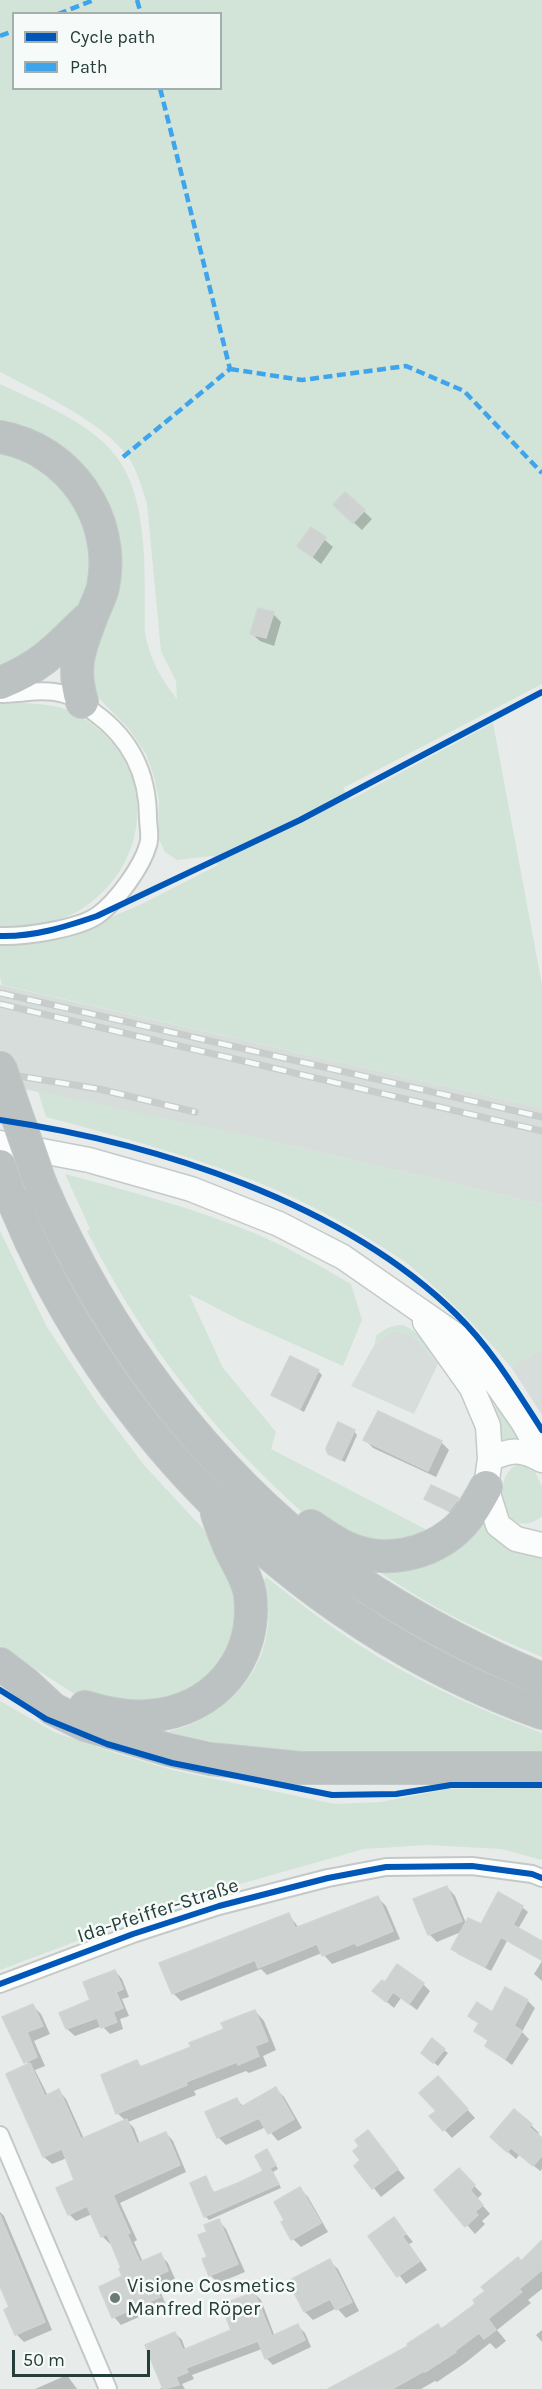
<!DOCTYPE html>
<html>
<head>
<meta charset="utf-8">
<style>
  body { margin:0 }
  #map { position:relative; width:542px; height:2389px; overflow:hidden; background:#e7ecea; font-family:Karla,sans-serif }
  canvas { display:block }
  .legend { position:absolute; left:12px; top:12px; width:210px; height:78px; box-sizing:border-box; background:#f6faf8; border:2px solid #a3afac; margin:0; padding:8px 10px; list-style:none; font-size:18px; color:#263e39 }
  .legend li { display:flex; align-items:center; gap:12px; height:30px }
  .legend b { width:30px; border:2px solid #a3afac }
  .scale { position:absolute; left:12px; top:2350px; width:138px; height:27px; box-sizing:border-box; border:3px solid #263e39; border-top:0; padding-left:8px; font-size:18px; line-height:21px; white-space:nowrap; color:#263e39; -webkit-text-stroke:4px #f6faf8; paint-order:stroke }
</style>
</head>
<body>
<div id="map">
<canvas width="542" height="2389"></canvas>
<ul class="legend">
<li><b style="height:8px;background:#0057b8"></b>Cycle path</li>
<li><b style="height:8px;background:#3ea4ec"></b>Path</li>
</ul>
<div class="scale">50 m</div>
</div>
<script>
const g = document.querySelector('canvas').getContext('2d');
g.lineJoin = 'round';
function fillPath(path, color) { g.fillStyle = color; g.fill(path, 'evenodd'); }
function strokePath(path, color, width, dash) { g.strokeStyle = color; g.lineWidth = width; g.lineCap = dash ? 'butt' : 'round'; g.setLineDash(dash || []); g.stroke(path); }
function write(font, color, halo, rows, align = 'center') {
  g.font = font + ' Karla,sans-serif'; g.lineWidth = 5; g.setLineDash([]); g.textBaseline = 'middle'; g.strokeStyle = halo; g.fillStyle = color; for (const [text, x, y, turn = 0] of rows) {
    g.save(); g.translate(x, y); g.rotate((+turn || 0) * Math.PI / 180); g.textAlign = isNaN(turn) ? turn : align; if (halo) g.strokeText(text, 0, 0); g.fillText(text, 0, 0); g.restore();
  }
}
fillPath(new Path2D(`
  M0 985 542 1108V1204L271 1141 0 1084Z
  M392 1331 409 1334 417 1340 438 1364 414 1414 351 1386 375 1344Z
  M542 1349V1415L511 1367Z`), '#d6ddda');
fillPath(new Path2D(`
  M0 0H542V684L343 788 350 800 493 723 542 985V1108L2 985 0 976V943L37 942 74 933 142 904 218 865 213 856 177 860 165 852 158 837 159 801 154 776 146 754 129 729 93 692 85 677 115 535 0 423V384C37 402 81 418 110 449 151 492 144 577 145 633 150 659 160 678 177 699L176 681 161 651 147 504C142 488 137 470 128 457 103 422 38 392 0 372ZM14 14H220V88H14Z
  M0 451 56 478 85 523 90 551V574L85 596 72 622 0 675Z
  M20 703C38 704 58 704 74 713 157 755 158 861 80 910 56 925 27 928 0 927V704Z
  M38 1091 271 1141 542 1204V1349L511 1367C480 1330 445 1295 408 1264 396 1255 382 1247 369 1239 272 1176 157 1147 46 1117Z
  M65 1174C125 1190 183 1205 241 1228 279 1242 315 1263 351 1284L362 1320 343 1366 240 1320 189 1294 223 1368 276 1432 271 1449 431 1532C477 1506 489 1448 466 1402 455 1379 433 1359 417 1340L409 1334 392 1331 375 1344 376 1336C383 1330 391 1325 401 1325 422 1327 469 1392 476 1412 483 1432 485 1454 480 1474 473 1507 451 1531 420 1542 395 1551 369 1549 345 1540 316 1528 292 1503 270 1482 194 1408 134 1325 87 1231L90 1229Z
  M0 1231 47 1327 97 1403 144 1465 208 1534 231 1568 245 1600 216 1681 128 1710 73 1693 0 1646Z
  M492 1405 497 1407 524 1438 522 1442 514 1439 501 1444Z
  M521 1463 532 1465 542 1487V1516C506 1547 485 1475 521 1463Z
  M481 1512 542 1551V1657C482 1632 431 1608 377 1570Z
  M266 1577C292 1597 317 1617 344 1635 406 1677 473 1707 542 1733V1753C417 1753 292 1760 169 1734L170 1731C224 1719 271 1670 268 1612 268 1601 266 1590 264 1580Z
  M0 1701 56 1733 115 1753 172 1770 335 1804 381 1802 447 1789 542 1788V1860L501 1849 428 1845 364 1849 194 1897 0 1970Z`), '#d2e3d8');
fillPath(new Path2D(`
  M345 494 372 519 362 530 343 513Z
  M312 529 333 547 321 564 299 546Z
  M273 614 281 622 274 646 260 641 251 633Z
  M318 1371 322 1375 304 1412 273 1395Z
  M354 1431 357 1435 345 1462 334 1457 329 1453Z
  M365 1440 441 1442 449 1450 436 1477 373 1448Z
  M431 1487 462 1503 453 1514 425 1499Z
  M447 1887 455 1896 466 1923 481 1926 522 1907 528 1912 518 1929 542 1943V1981L534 1974 542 1961 507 1941 491 1971 458 1954 453 1948 461 1932 437 1942 429 1934Z
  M378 1898 386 1906 400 1939 332 1964 322 1953 267 1975 261 1969 181 2001 173 1993 289 1915 299 1928Z
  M115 1971 122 1979 129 1997 122 1999 129 2016 120 2019 123 2029 110 2034 102 2026 75 2036 67 2029 61 2014 92 2001Z
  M423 1984 430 1991 417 2010 401 1998 394 2008 374 1991Z
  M506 1989 528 2001 535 2008 522 2032 529 2039 512 2065 487 2046 489 2042 476 2031 480 2025 470 2016 493 2014Z
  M33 2006 41 2014 50 2034 34 2041 45 2066 35 2070 48 2096 59 2091 66 2099 84 2139 126 2121 117 2113 137 2062 143 2068 193 2048 255 2011 264 2021 276 2050 263 2056 267 2066 249 2073 246 2071 194 2091 196 2095 128 2122 134 2128 140 2144 166 2133 173 2141 186 2172 120 2203 137 2240 134 2242 143 2262 160 2255 168 2263 175 2279 158 2286 166 2305 121 2325 114 2317 124 2277 123 2269 112 2243 110 2244 102 2236 92 2214 76 2221 69 2214 76 2181 67 2158 52 2164 44 2157 8 2075 29 2065 4 2018Z
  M444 2050 448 2053 438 2066 426 2056Z
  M446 2086 475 2118 452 2138 432 2116 438 2111Z
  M276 2089 284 2097 302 2128 278 2141 266 2127 226 2145 218 2137 236 2099 244 2107Z
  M531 2125 539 2133 537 2136 542 2140V2169L540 2171 520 2154 516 2159 500 2145Z
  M367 2132 405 2178 381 2197 356 2166 362 2161V2146Z
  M270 2155 278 2169 273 2172 281 2188 209 2220 205 2216 206 2178 215 2194 266 2172Z
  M467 2178 482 2194 477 2199 490 2214 482 2221 485 2224 475 2234 467 2225Z
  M300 2189 308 2197 328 2232 301 2247 293 2239 286 2221Z
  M0 2212 4 2216 52 2330 24 2342 16 2334 11 2308 0 2282Z
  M394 2219 413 2242 409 2244 427 2270 406 2284 370 2236Z
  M218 2220 226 2229 245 2272 218 2283 210 2275 209 2232Z
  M542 2241V2289L528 2300 531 2303 497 2330 506 2341 496 2349 490 2343 465 2363 437 2382 435 2381 421 2389H332L442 2330 477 2304Z
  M329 2261 338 2269 359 2311 346 2318 337 2308 313 2320 305 2312Z
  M254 2293 261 2300 275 2337 298 2326 305 2333 311 2347 273 2365 266 2358 262 2349 192 2375 194 2379 182 2384 185 2389H159L164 2387 175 2333 182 2340 186 2351 232 2331Z
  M542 2330V2342L536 2335Z
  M67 2375 77 2389H35Z`), '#0003');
const building = new Path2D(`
  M345 492 365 510 353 523 333 505Z
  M311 527 326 537 312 557 297 546Z
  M258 608 274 612 266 638 250 634Z
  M290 1356 319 1370 300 1409 271 1395Z
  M378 1411 442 1441 428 1471 363 1440Z
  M338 1422 355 1430 341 1460 328 1454 326 1448Z
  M431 1485 459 1498 449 1511 424 1499Z
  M447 1886 462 1921 428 1935 413 1899Z
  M498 1892 523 1906 513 1925 542 1941V1960L501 1937 485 1967 451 1949 468 1918 481 1924Z
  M378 1896 393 1931 357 1946 355 1943 322 1956 317 1944 258 1968 255 1960 172 1994 159 1963 289 1913 295 1928Z
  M397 1964 424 1983 409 2004 393 1992 386 2002 372 1991 382 1980 385 1982Z
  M115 1970 123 1989 116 1992 123 2008 113 2012 117 2022 101 2028 97 2018 66 2029 59 2013 90 2000 83 1982Z
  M505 1987 528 2000 514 2026 522 2031 505 2059 485 2046 488 2040 474 2031 479 2023 468 2016 477 2002 492 2012Z
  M33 2004 43 2026 27 2032 37 2057 24 2063 2 2017Z
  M255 2010 268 2041 255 2046 259 2056 238 2065 237 2062 186 2082 187 2085 116 2114 101 2075 137 2060 140 2067 191 2047 189 2043 224 2029 221 2023Z
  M432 2038 445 2049 433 2063 421 2053Z
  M30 2063 45 2096 59 2089 81 2139 127 2119 137 2144 166 2132 180 2165 113 2195 130 2233 127 2234 140 2262 161 2253 168 2271 152 2278 160 2297 112 2318 99 2287 122 2276 119 2269 121 2268 107 2234 101 2237 87 2206 68 2215 56 2188 74 2180 62 2149 43 2157 6 2074Z
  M438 2076 468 2109 443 2131 429 2116 436 2111 419 2093Z
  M276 2087 294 2119 268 2134 259 2118 217 2138 205 2112 237 2098 241 2107Z
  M514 2109 532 2124 529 2127 542 2138V2156L533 2166 511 2148 507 2152 490 2137Z
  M368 2130 398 2169 372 2189 354 2166 360 2160 353 2151 359 2146 355 2140Z
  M267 2149 276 2165 270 2168 279 2184 204 2217 190 2183 206 2176 213 2193 238 2183 263 2171 255 2156Z
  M459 2168 475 2185 470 2190 483 2205 475 2212 478 2215 465 2227 434 2190Z
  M300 2187 321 2223 291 2240 281 2222 284 2220 274 2202Z
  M0 2215 45 2322 15 2335 4 2310 9 2307 0 2286Z
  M394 2217 406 2234 402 2236 420 2261 397 2277 368 2236Z
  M219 2219 238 2264 209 2276 202 2259 207 2257 198 2235 207 2232 204 2225Z
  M542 2240V2270L519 2289 522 2292 488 2319 496 2330 484 2339 479 2333 455 2351 456 2352 425 2372 424 2371 392 2389H328L408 2346 407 2344 438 2324 441 2329 475 2304 473 2300 485 2291 481 2287 518 2257 521 2261Z
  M330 2259 352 2302 336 2310 330 2299 304 2312 288 2281Z
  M254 2292 272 2336 298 2324 305 2340 265 2359 258 2341 186 2368 188 2372 176 2377 179 2385 163 2389 145 2345 175 2332 183 2350 231 2330 221 2305Z`);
fillPath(building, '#ced3d1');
strokePath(building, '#d0d4d3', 1.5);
const street = new Path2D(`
  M0 694C21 694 43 688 64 694 75 697 86 705 95 713 131 739 148 774 148 818 148 826 151 837 148 845 142 867 116 902 98 915 78 929 24 937 0 936
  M0 1984 133 1934 219 1906 328 1878 386 1867 472 1866 532 1874 542 1878
  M0 2135 108 2389`);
const secondary = new Path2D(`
  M0 1143 89 1160 191 1189 279 1224 343 1257 461 1339 493 1379 523 1422 542 1455
  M425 1322 472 1388 488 1426 490 1459 486 1487 498 1525 516 1539 542 1545
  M490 1459C512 1449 521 1449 542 1460`);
const highway = new Path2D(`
  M0 437C69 449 117 518 103 587 101 596 96 605 93 613 80 648 71 665 82 702
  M0 683C39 668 57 649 86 620
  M0 1166C89 1416 292 1623 542 1713
  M41 1185C105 1334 204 1467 334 1566 348 1576 363 1584 376 1593 430 1627 484 1655 542 1679
  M311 1526C325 1535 338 1546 355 1551 386 1562 424 1555 451 1534 467 1522 477 1504 486 1487
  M0 1664 25 1683 53 1709 85 1725 169 1750 210 1759 300 1768H542
  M85 1707C105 1713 128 1718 149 1716 214 1711 258 1660 250 1594 247 1576 237 1564 230 1548 225 1537 221 1525 217 1514`);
strokePath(street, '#c4c9c7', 20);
strokePath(secondary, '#c4cac8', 27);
strokePath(highway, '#c3cac9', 34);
strokePath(street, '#fbfcfc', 16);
strokePath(secondary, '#fbfcfc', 24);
strokePath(highway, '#bcc2c1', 32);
const rail = new Path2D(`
  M0 993 542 1117
  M0 1004 542 1131
  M0 1073 99 1089 195 1112`);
strokePath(rail, '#c8cccb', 7);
strokePath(rail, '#f6faf8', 4.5, [14]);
const highwayBridge = new Path2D(`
  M0 1067 41 1185`);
strokePath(highwayBridge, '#c3cac9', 34, []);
strokePath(highwayBridge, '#bcc2c1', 32);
strokePath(new Path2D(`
  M137 0 141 14
  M58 14 94 0
  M0 36 14 31
  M230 369 302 380 406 366 464 391 542 473
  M123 457 230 369 160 88`), '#3ea4ec', 4.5, [9, 4.5]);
strokePath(new Path2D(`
  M0 936C34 937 65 927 97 916L300 820 542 692
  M0 1120C155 1143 342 1202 456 1314 491 1348 516 1390 542 1430
  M0 1690 46 1719 107 1744 172 1763 332 1795 396 1794 451 1785H542
  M0 1984 133 1934 219 1906 328 1878 386 1867 472 1866 532 1874 542 1878`), '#0057b8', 6);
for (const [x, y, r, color] of [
  [115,2298,6,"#6a7b77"]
]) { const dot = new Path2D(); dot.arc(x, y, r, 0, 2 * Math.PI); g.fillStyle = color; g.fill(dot); strokePath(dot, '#f6faf8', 2); }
write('20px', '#263e39', '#f6faf8', [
  ["Ida-Pfeiffer-Straße",158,1911,-18]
]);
write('20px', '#263e39', '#f6faf8', [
  ["Visione Cosmetics",127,2286],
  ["Manfred Röper",127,2309]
], 'left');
</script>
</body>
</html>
